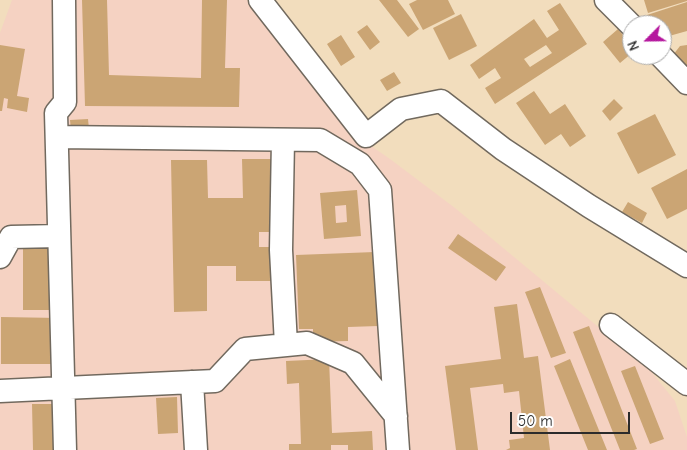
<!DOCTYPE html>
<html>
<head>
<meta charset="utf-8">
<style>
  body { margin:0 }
  #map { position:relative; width:687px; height:450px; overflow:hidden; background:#f2ddbd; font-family:"Comic Neue",sans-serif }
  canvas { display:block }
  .north { position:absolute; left:622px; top:15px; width:50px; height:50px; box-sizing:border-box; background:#fff; border:1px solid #aaa; border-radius:50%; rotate:247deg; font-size:14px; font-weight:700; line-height:20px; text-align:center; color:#2b2b2b }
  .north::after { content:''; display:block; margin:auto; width:18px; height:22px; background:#b5179e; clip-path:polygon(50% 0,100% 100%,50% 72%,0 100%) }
  .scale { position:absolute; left:510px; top:412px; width:120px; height:22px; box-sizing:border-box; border:2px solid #2b2b2b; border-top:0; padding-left:6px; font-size:15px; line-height:18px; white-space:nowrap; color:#2b2b2b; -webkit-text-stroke:4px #fff; paint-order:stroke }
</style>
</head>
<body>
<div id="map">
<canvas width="687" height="450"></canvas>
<div class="north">N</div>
<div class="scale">50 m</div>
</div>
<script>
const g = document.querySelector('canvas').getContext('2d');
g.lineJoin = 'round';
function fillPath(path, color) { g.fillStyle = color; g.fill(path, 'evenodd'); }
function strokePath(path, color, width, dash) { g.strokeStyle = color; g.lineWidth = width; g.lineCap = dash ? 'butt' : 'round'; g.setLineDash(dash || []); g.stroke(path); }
fillPath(new Path2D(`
  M12 0H247L348 130 390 159 455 208 649 369 675 401 687 437V450H0V33Z`), '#f5d2c2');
fillPath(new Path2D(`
  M82 0H107L109 75 201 78 202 0H227L225 68H240L239 107 85 106Z
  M379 0H397L419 29 408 37Z
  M417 0H448L455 14 423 30 409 4Z
  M644 0H687V1L648 13Z
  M687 2V31L662 38V25H644L647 15Z
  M560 3 587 44 495 104 485 88 501 78 495 68 479 79 470 65 534 19 547 38 559 30 547 11ZM546 45 552 53 530 67 524 59Z
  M461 14 477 46 449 60 433 28Z
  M367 25 380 42 370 50 357 32Z
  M618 29 632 46V53L620 63 603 42Z
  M341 35 355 57 341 66 327 44Z
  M0 45 25 49 17 96 29 98 27 112 7 108 8 99 4 98 2 111H0Z
  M687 45V67L673 55 680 46Z
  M394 72 401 83 387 91 380 80Z
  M534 91 550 114 565 104 586 136 570 147 561 134 545 145 516 103Z
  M614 99 623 108 610 121 602 111Z
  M655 114 676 155 638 174 617 133Z
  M88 119 89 129 71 130 70 120Z
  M242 159H277L278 232H259V247H271V281H236V266H207V311L174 312 171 160H207L208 198H243Z
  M687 169V209L667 219 651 188Z
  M357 190 361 236 324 239 320 193ZM346 205 347 222 336 223 335 206Z
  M628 202 647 213 642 223 622 212Z
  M458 234 506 267 496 281 448 248Z
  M23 243 56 244 55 310H23Z
  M375 252 378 326 348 327V341L313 342V329H299L296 255Z
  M540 287 566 353 551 358 525 292Z
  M517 304 524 358 538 356 550 450H506L510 448 509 440 524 438 519 391 504 393 503 384 470 388 478 450H456L445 366 501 359 494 307Z
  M1 317 59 318 58 364H1Z
  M589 326 637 449 634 450H620L573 332Z
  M329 359 332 433 372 431 373 450H348V445H331V450H289V444H301L299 383 287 384 286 361Z
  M570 359 607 450H588L554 366Z
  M635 366 664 439 650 444 621 371Z
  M177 397 178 433 158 434 156 398Z
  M32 404H60L61 450H33Z`), '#cba574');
const minor = new Path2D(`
  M64 0 65 102 56 113 65 450
  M260 0 366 136 401 109 441 101 503 149 589 206 687 266
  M606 0 632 26
  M660 55 687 83
  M57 137 320 140 360 164 380 190 398 450
  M283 140 281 250 286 345
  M0 257 11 237 59 236
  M611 325 687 384
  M192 382 196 450
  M0 391 215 381 245 349 307 343 353 363 396 416`);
strokePath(minor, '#71695e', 25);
strokePath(minor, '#fff', 22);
</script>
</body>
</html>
